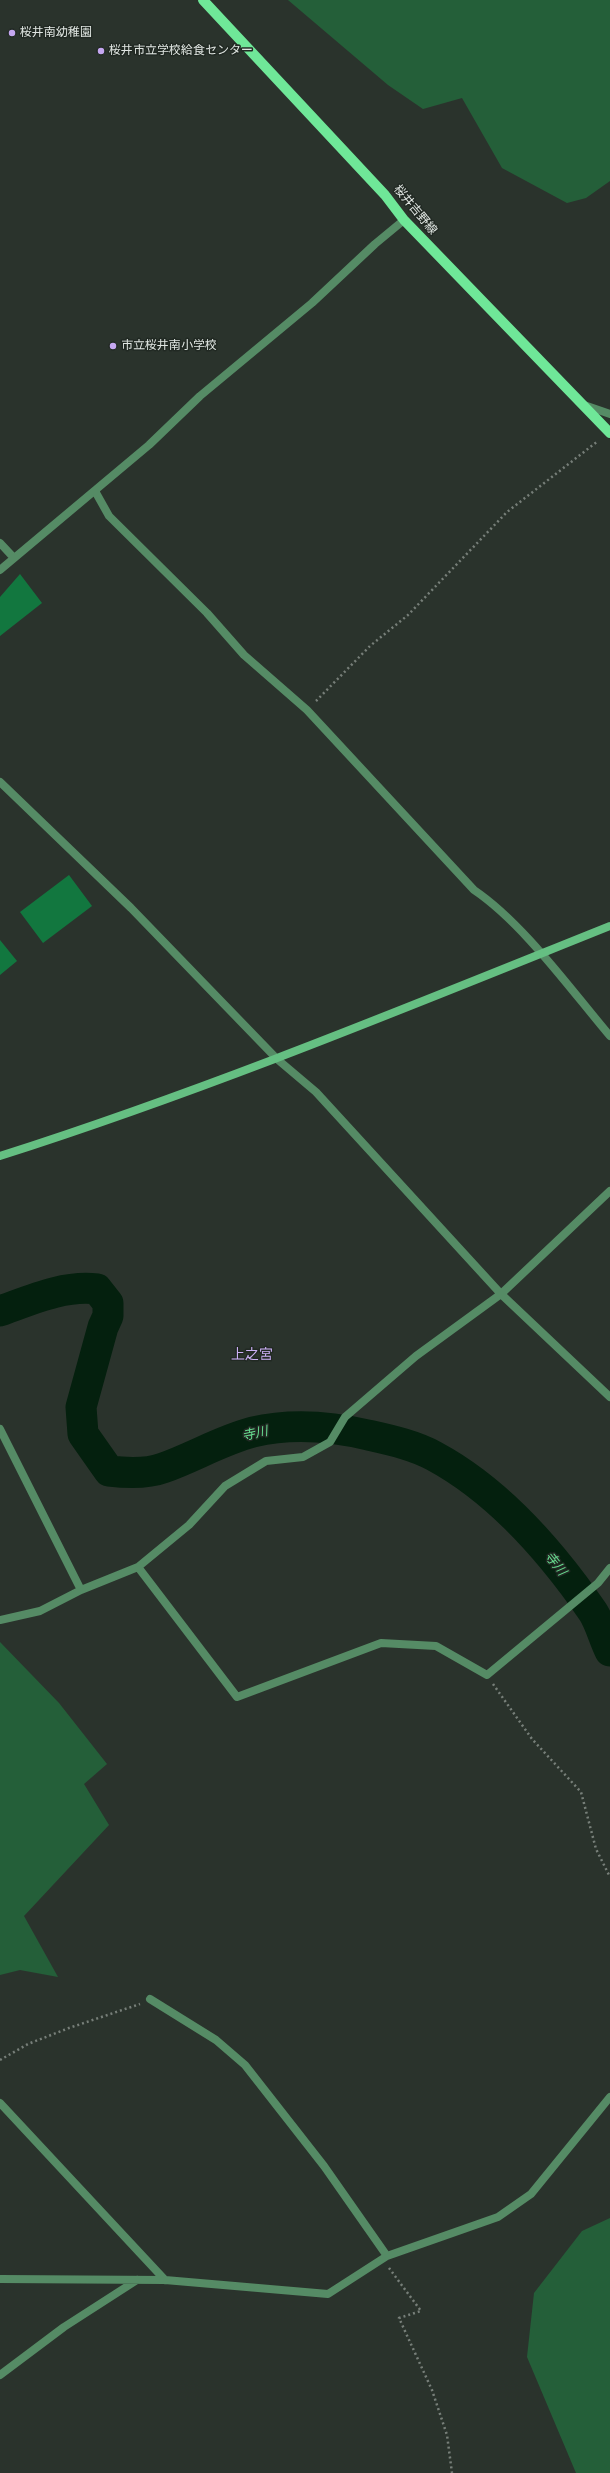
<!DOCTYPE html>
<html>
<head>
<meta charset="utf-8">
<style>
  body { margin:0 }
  canvas { display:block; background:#2a332c }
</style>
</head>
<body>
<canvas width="610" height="2473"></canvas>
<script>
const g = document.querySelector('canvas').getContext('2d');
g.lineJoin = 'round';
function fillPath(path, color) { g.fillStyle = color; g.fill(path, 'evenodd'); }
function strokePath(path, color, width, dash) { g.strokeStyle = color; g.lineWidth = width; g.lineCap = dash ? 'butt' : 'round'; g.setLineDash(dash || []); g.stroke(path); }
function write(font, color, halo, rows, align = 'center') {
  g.font = font + ' "Space Grotesk","Noto Sans JP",sans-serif'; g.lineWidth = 3; g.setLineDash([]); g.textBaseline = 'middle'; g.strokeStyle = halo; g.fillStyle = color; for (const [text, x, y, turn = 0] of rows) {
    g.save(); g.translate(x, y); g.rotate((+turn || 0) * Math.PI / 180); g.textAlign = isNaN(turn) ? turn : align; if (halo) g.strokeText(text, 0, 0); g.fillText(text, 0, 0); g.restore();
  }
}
fillPath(new Path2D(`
  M288 0H610V181L586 198 567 203 502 168 462 98 423 109 388 85Z
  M0 1642 59 1703 107 1764 84 1784 109 1825 24 1916 58 1977 20 1970 0 1975Z
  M610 2218V2473H576L527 2357 534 2293 582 2231Z`), '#245f39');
strokePath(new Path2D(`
  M0 1311C31 1300 64 1285 97 1289L108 1303V1316L103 1327 81 1407 83 1434 109 1471C126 1473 147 1474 163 1468 194 1457 222 1440 253 1432 291 1423 330 1426 368 1435 390 1440 414 1445 434 1456 499 1491 551 1551 593 1612 600 1623 604 1639 610 1651`), '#04200e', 31);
fillPath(new Path2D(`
  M20 574 42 603 0 636V597Z
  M69 875 92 906 43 943 20 912Z
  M0 940 17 961 0 975Z`), '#12773f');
strokePath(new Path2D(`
  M316 701 370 646 408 615 507 512 598 441
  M493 1684 532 1739 581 1792 596 1849 610 1877
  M0 2060 28 2044 69 2028 140 2004
  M389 2268 421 2311 399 2318 432 2390 447 2435 452 2473`), '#777f79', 2.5, [2, 3]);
strokePath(new Path2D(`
  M584 405 610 414
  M95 491 109 516 207 613 244 655 307 710 474 890C523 923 571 990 610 1036
  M0 543 14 558
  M0 570 149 445 200 396 312 303 375 244 404 220
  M0 782 131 908 277 1059 316 1092 501 1294 610 1397
  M0 1429 81 1590
  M138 1567 237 1697 381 1643 436 1646 487 1675 598 1583 610 1568
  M0 1620 40 1611 81 1590 138 1567 189 1525 225 1486 266 1461 303 1457 330 1442 345 1417 416 1356 501 1294 610 1191
  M150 1999 216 2040 245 2065 324 2166 387 2256
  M0 2103 165 2280
  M0 2279 165 2280 328 2294 387 2256 498 2217 531 2194 610 2097
  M0 2375 64 2327 137 2280`), '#558b65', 8);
strokePath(new Path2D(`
  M0 1156C207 1090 408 1007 610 926`), '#65bf82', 8);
strokePath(new Path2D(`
  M203 0 385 195 404 220 610 433`), '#6fe798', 10);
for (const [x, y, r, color] of [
  [12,33,4,"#c5a7f1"],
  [101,51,4,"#c5a7f1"],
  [113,346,4,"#c5a7f1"]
]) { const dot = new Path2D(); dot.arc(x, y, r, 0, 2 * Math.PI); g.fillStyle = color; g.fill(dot); strokePath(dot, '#212923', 1.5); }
write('12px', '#e0e6e2', '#212923', [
  ["桜井南幼稚園",20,33],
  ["桜井市立学校給食センター",109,51],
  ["市立桜井南小学校",121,346]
], 'left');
write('12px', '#e0e6e2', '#212923', [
  ["桜井吉野線",415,210,50]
]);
write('italic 13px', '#66dc8f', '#212923', [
  ["寺川",255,1434,-12],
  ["寺川",555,1564,52]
]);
write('14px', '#cbb0f5', '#212923', [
  ["上之宮",252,1355]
]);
</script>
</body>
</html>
